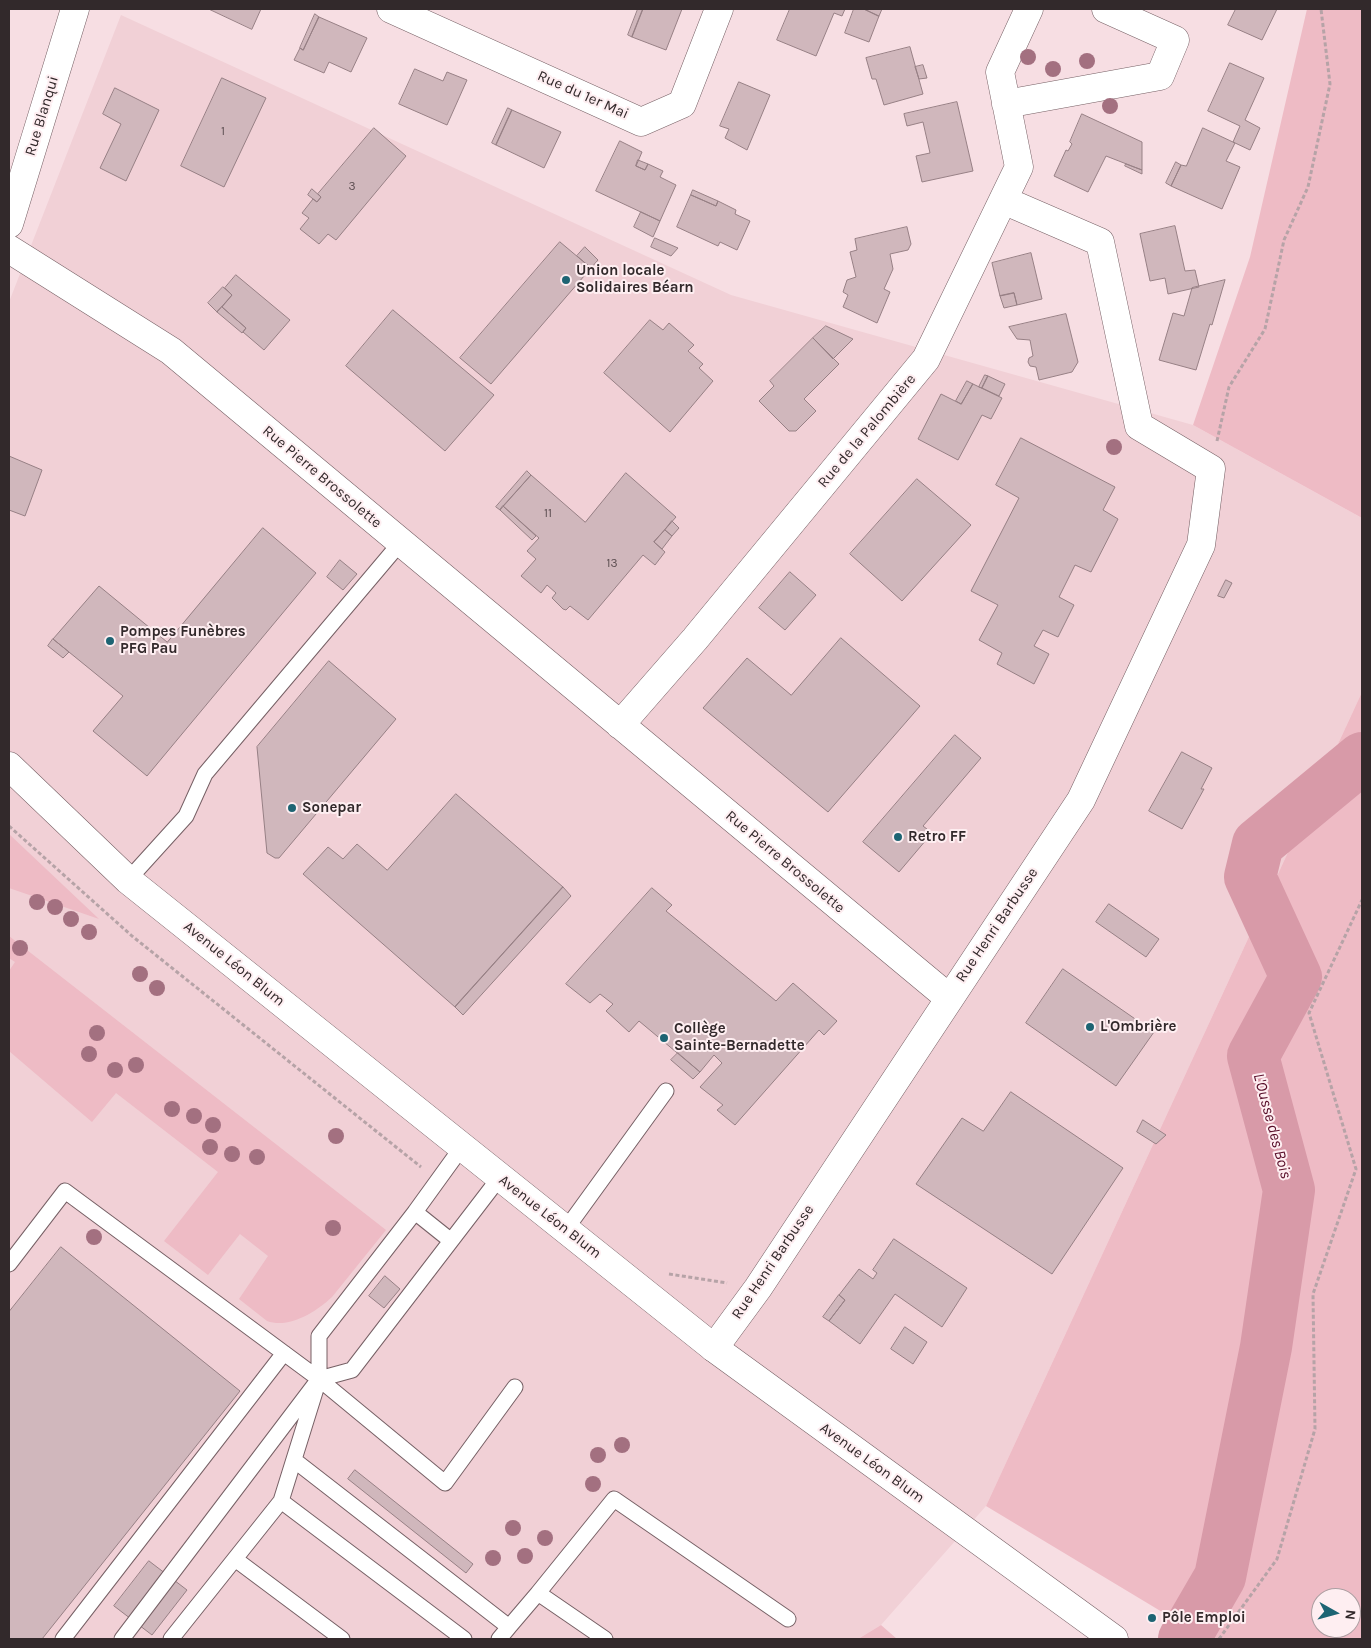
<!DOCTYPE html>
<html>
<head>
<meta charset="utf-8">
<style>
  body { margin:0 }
  #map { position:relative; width:1371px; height:1648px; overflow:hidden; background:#f7dee3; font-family:Karla,sans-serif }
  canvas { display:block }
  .frame { position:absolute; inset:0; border:10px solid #32292b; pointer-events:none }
  .north { position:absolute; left:1311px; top:1588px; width:50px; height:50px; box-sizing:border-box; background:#feeef1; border:1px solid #ac9fa2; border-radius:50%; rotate:97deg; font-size:14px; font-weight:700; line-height:20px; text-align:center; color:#32292b }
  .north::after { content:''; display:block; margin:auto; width:18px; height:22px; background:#1d6473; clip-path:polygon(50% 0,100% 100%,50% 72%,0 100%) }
</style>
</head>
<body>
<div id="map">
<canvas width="1371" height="1648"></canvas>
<div class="frame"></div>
<div class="north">N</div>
</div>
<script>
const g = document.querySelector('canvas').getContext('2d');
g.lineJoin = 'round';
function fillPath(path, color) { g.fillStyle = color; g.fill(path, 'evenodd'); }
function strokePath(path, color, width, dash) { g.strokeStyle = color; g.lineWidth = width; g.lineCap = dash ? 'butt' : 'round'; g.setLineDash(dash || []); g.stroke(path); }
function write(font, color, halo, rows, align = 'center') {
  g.font = font + ' Karla,sans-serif'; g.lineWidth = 4; g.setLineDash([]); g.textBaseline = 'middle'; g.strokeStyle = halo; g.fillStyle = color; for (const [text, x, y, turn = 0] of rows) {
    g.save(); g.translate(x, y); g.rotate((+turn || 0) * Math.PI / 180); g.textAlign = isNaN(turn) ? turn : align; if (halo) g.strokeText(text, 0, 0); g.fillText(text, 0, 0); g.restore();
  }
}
fillPath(new Path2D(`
  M121 15 731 295 1193 425 1362 518V692L986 1506 881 1625 858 1639H9V302Z`), '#f1d0d6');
fillPath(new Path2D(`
  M1307 9H1362V518L1193 425 1250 257Z
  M1362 692V1639H1207L986 1506ZM1321 1598H1351V1628H1321Z
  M9 834 99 919 9 888Z
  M9 936 386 1230 332 1297C316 1312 289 1329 267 1321L239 1299 268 1256 240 1234 208 1275 164 1241 218 1172 116 1093 92 1122 9 1051V971L15 962 9 958Z
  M881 1625 897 1639H858Z`), '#eebbc5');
strokePath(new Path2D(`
  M1184 1639 1220 1577 1266 1347 1289 1190 1253 1056 1296 977 1250 877 1258 844 1362 758`), '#d89aa8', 52);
const building = new Path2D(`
  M209 9H261L252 29Z
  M638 9H643L632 37 628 35Z
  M643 9H682L666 50 632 37Z
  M790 9H845L842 16 834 13 816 56 777 40Z
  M854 9H864L879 16 869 42 845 33Z
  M864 9H882L879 16Z
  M1236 9H1277L1262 40 1228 25Z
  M315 14 319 17 303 50 300 48Z
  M319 17 367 38 351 72 329 62 324 73 294 60 300 48 303 50Z
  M910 47 923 94 884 105 876 79H872L866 58Z
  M1230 63 1264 78 1245 120 1260 128 1250 150 1233 142 1240 126 1208 111Z
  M923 65 927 78 919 79 915 67Z
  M415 69 443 81 447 72 467 80 447 125 399 104Z
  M222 78 266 98 224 187 181 166Z
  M739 82 770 95 747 150 725 138 729 129 720 126Z
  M115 88 159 110 126 181 100 168 121 124 103 114Z
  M957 102 973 171 922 182 916 156 930 153 923 122 907 126 904 114Z
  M508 108 512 110 496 145 492 143Z
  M512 110 561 132 544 168 496 145Z
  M1082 114 1142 142V170L1106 156 1088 192 1054 176 1066 150 1068 151 1072 144 1070 142Z
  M374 128 406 156 336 240 328 234 319 244 300 229 309 218 302 213 313 199 317 202 321 197 318 194Z
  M1203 128 1235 143 1226 161 1240 167 1222 209 1171 186 1181 165 1186 166Z
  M620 141 642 152 636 166 645 170 648 164 663 171 660 177 676 185 660 221 596 191Z
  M638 160 648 164 645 170 636 166Z
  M1176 162 1181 165 1171 186 1166 183Z
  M1126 164 1142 170V174L1125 166Z
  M312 189 321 197 317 202 308 195Z
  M693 190 718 201 716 206 691 195Z
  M691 195 716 206 718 201 736 210 735 214 750 221 737 250 720 242 718 246 677 227Z
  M641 212 660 221 653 237 634 227Z
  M1175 226 1185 271 1195 270 1199 287 1168 294 1165 278 1150 281 1140 234Z
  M907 227 911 244 908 250 890 254 893 269 884 289 890 292 877 323 843 307 848 295 843 292 847 280 856 277 850 252 857 250 855 239Z
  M655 238 678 248 671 256 651 247Z
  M560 242 591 268 491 384 460 358Z
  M585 247 598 260 591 268 577 256Z
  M1031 253 1042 299 1017 305 1014 293 1000 296 992 263Z
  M236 275 290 320 264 350 243 332 246 328 222 307 232 295 225 288Z
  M1225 280 1212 325 1210 324 1196 370 1159 360 1173 313 1184 316 1192 288Z
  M223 287 232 295 217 312 208 303Z
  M1014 293 1017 305 1004 308 1000 296Z
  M222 307 246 328 242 333 217 312Z
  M393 310 494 395 445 451 346 366Z
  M1066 314 1078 362 1072 372 1039 380 1036 367 1030 366 1028 362 1029 358 1033 356 1030 340 1017 339 1009 327Z
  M650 320 663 330 669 323 694 345 688 351 703 364 699 368 713 381 670 432 604 373Z
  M826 326 853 339 833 359 813 338Z
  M813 338 839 364 804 399 816 411 796 431H789L759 401 774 386 770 381Z
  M985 375 988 376 982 388 979 387Z
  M988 376 1005 384 999 396 982 388Z
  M967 381 973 384 961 404 956 401Z
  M973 384 1002 398 991 419 982 415 958 460 918 439 941 394 961 404Z
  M1021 438 1115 487 1103 510 1118 519 1091 572 1075 565 1059 597 1074 605 1058 637 1043 630 1034 646 1049 654 1034 684 997 664 1002 653 979 640 998 605 971 591 1019 498 996 485Z
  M9 456 42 470 25 516 9 510Z
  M527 471 531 475 500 510 496 507Z
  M626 473 676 517 654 542 665 552 655 565 643 555 588 620 570 606 566 610 563 609 552 598 556 593 547 585 541 593 521 576 536 559 527 551 539 538 503 506 531 475 585 522Z
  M917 479 971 525 902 601 850 554Z
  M503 506 536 536 532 540 500 510Z
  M672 521 679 528 672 536 665 530Z
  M263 528 316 573 147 776 93 731 123 696 53 639 99 586 167 642Z
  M665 530 672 536 662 549 654 542Z
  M340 560 357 574 343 590 327 577Z
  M790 572 816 595 785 630 759 608Z
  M1226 580 1232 583 1224 598 1218 596Z
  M841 638 920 706 828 812 703 708 747 658 791 695Z
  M53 639 69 652 63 658 48 646Z
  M329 661 396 719 279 858H275L267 853 257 747Z
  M955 735 981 758 923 826 932 833 899 872 863 842Z
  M1182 752 1212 768 1201 789H1204L1182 829 1149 811Z
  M456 794 563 887 455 1007 303 874 328 847 343 859 357 844 387 870Z
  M563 887 571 896 463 1015 455 1007Z
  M652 888 672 905 666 911 776 1001 793 983 837 1021 824 1035 819 1030 735 1125 717 1110 723 1105 700 1087 722 1063 714 1055 700 1072 639 1021 629 1032 606 1011 613 1004 600 994 590 1003 566 984Z
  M1109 904 1159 939 1146 957 1096 922Z
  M1063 969 1154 1032 1116 1086 1026 1023Z
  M678 1053 700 1072 693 1079 671 1060Z
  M1011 1092 1123 1168 1052 1274 916 1184 962 1118 983 1131Z
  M1143 1120 1166 1135 1156 1144 1137 1132Z
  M894 1239 967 1288 942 1327 895 1294 860 1344 829 1321 845 1300 839 1295 859 1269 873 1279 877 1273 873 1270Z
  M61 1247 240 1391 42 1639H9V1312Z
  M385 1276 400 1289 384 1308 369 1296Z
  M839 1295 845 1300 829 1321 823 1317Z
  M905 1327 927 1342 913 1364 891 1349Z
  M355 1470 473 1564 466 1573 348 1479Z
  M149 1561 187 1590 152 1635 114 1606Z`);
fillPath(building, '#d0b7bc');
strokePath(building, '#978085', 1);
const service = new Path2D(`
  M128 880 186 816 205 774 401 542
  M415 1212 450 1240
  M566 1229 666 1091
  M9 1264 65 1191 319 1379 445 1483 515 1387
  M294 1460 509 1627 538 1593 605 1639
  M281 1501 464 1639
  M235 1559 342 1639
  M538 1593 614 1499 788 1619
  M63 1639 284 1353
  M122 1639 319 1379 352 1370 500 1177
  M171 1639 281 1501 319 1379V1336L415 1212 462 1147
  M499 1639 509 1627`);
const minor = new Path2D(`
  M391 9 641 122 682 104 719 9
  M1006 104 1160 76 1175 40 1106 9
  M9 224 75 9
  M9 249 171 351 949 998
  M620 725 695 639 926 359 1019 167 1000 72 1029 9
  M714 1348 758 1288 1081 800 1201 545 1211 469 1139 426 1100 242 1003 200`);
const tertiary = new Path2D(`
  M9 766 128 880 714 1348 1114 1639`);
strokePath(service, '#766065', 17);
strokePath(minor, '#766065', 29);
strokePath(tertiary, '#766065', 29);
strokePath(new Path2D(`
  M1217 441 1229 387 1265 329 1284 240 1308 187 1330 84 1321 9
  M9 826 132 936 421 1167
  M669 1274 727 1283
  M1219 1639 1277 1559 1315 1429 1313 1294 1356 1169 1309 1013 1362 900`), '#b6a3a7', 3, [4, 2.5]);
strokePath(service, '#fff', 15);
strokePath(minor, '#fff', 28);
strokePath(tertiary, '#fff', 28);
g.fillStyle = '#a37080';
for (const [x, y] of [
  [1028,57],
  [1087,61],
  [1053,69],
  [1110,106],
  [1114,447],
  [37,902],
  [55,907],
  [71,919],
  [89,932],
  [20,948],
  [140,974],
  [157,988],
  [97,1033],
  [89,1054],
  [136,1065],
  [115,1070],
  [172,1109],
  [194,1116],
  [213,1125],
  [336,1136],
  [210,1147],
  [232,1154],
  [257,1157],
  [333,1228],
  [94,1237],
  [622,1445],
  [598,1455],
  [593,1484],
  [513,1528],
  [545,1538],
  [525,1556],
  [493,1558]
]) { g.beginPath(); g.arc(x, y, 8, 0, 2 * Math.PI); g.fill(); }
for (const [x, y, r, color] of [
  [566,280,5,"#1d6473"],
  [110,641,5,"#1d6473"],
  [292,808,5,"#1d6473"],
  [898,837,5,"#1d6473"],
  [1090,1027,5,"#1d6473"],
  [664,1038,5,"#1d6473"],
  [1152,1618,5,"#1d6473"]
]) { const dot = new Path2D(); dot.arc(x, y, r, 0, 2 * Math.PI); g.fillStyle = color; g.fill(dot); strokePath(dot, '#feeef1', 2); }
write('12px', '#5a4c4f', null, [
  ["1",223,132],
  ["3",352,187],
  ["11",548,514],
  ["13",612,564]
]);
write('15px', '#32292b', '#feeef1', [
  ["Rue du 1er Mai",583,95,24],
  ["Rue Blanqui",42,116,-73],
  ["Rue de la Palombière",867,431,-50],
  ["Rue Pierre Brossolette",322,477,40],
  ["Rue Pierre Brossolette",785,862,40],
  ["Rue Henri Barbusse",997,925,-56],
  ["Avenue Léon Blum",234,964,39],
  ["Avenue Léon Blum",550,1217,38],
  ["Rue Henri Barbusse",773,1262,-56],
  ["Avenue Léon Blum",872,1463,36]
]);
write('bold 15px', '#32292b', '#feeef1', [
  ["Union locale",576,271],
  ["Solidaires Béarn",576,288],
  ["Pompes Funèbres",120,632],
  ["PFG Pau",120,649],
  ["Sonepar",302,808],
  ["Retro FF",908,837],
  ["L'Ombrière",1100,1027],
  ["Collège",674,1029],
  ["Sainte-Bernadette",674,1046],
  ["Pôle Emploi",1162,1618]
], 'left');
write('italic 16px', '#580e29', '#feeef1', [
  ["L'Ousse des Bois",1272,1126,75]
]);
</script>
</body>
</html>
